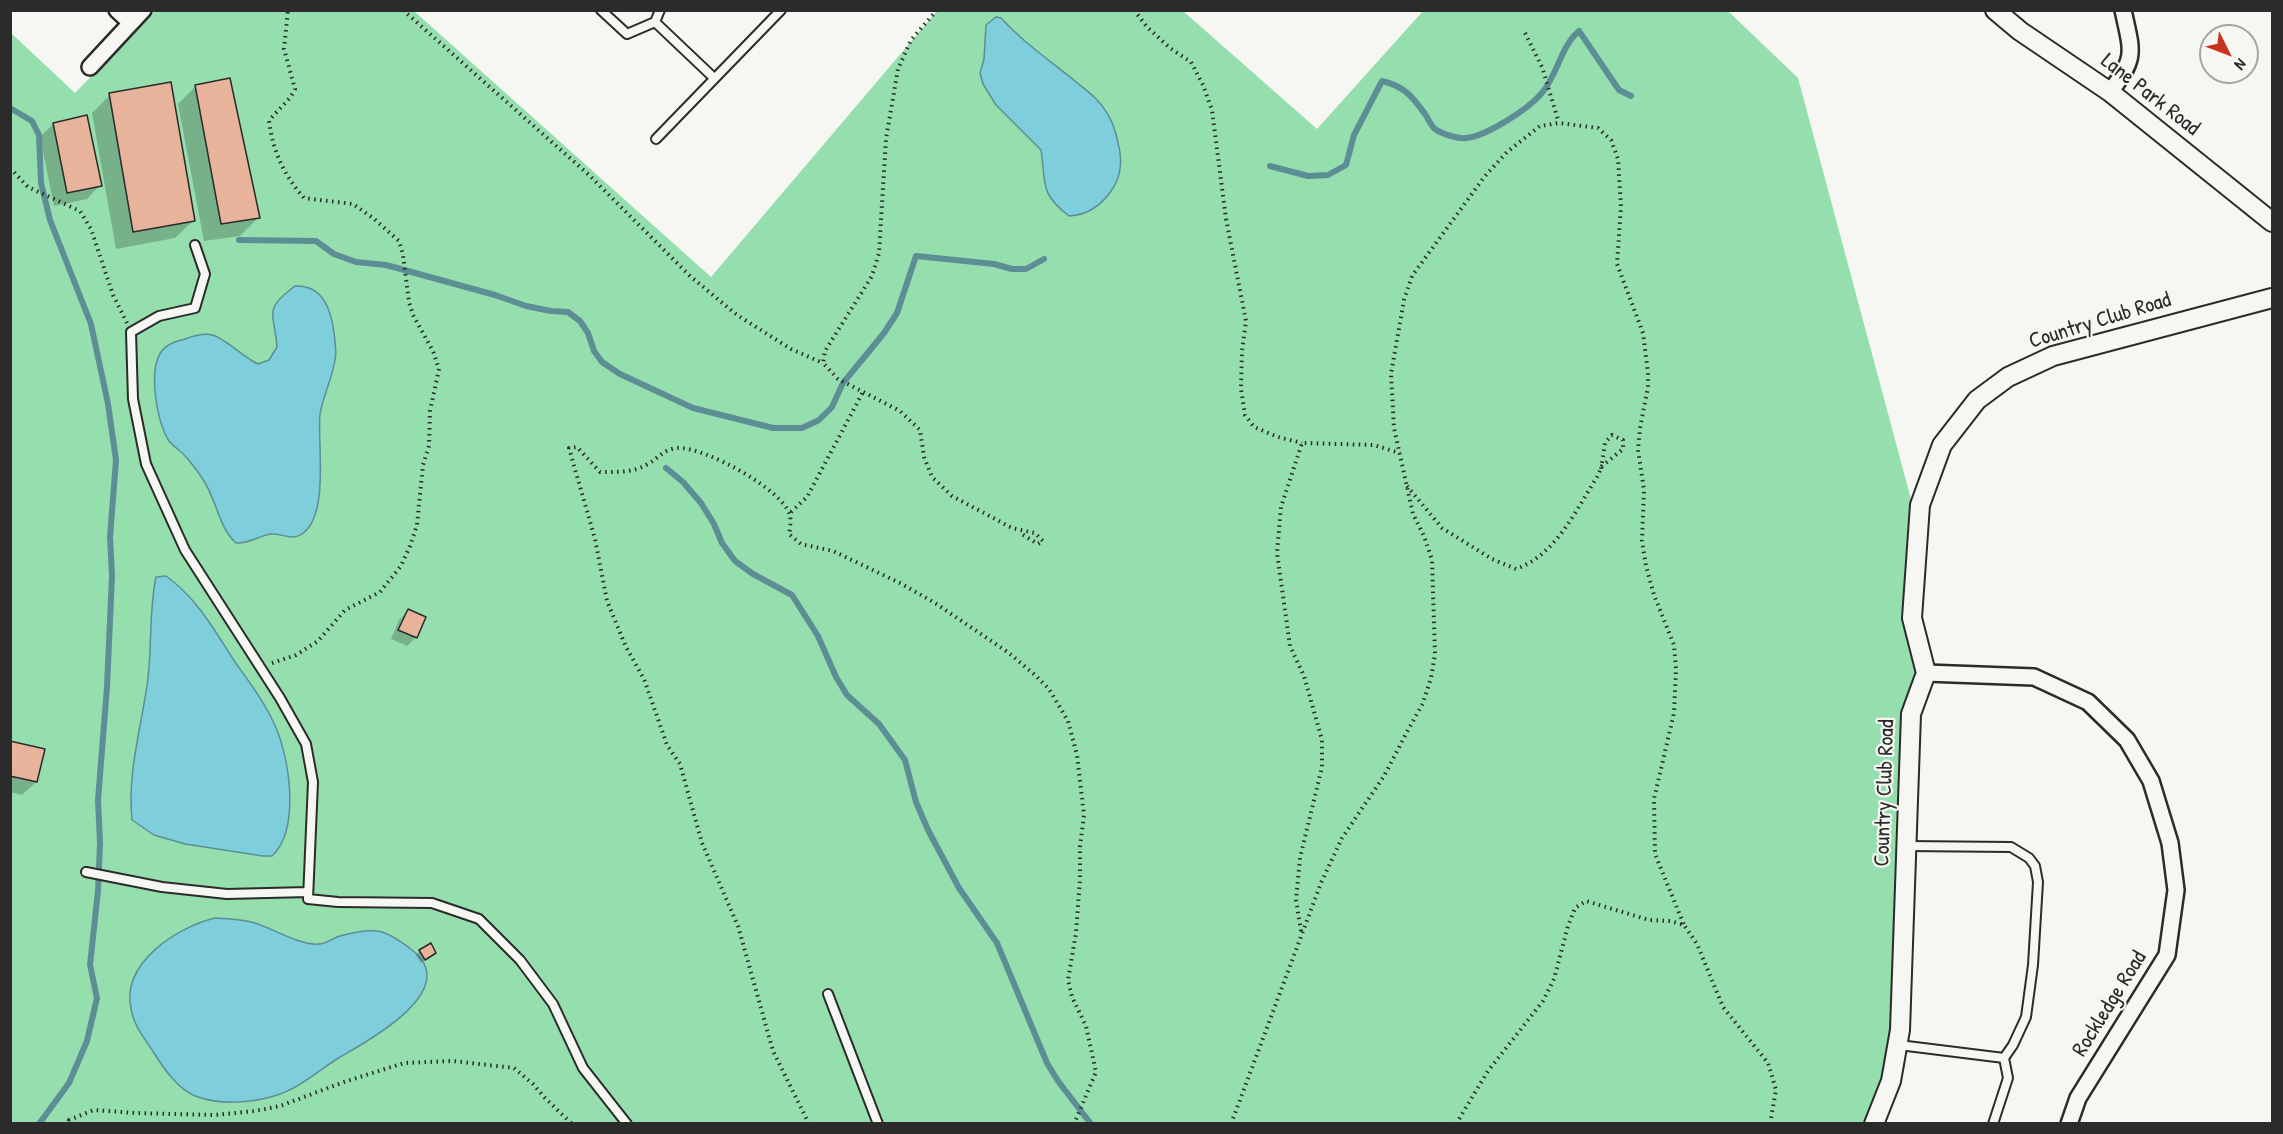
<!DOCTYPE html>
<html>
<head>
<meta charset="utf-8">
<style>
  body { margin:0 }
  #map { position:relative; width:2283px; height:1134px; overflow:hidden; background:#f6f6f2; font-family:"Patrick Hand",sans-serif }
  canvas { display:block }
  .frame { position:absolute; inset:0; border:12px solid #2b2b2b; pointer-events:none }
  .north { position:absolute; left:2199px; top:24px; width:60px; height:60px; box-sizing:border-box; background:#f6f6f2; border:2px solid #a5a5a2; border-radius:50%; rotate:132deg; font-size:16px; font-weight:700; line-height:24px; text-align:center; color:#2b2b2b }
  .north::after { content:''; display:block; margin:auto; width:21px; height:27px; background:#c8321e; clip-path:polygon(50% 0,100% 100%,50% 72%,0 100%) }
</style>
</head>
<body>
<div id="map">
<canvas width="2283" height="1134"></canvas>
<div class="frame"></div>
<div class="north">N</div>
</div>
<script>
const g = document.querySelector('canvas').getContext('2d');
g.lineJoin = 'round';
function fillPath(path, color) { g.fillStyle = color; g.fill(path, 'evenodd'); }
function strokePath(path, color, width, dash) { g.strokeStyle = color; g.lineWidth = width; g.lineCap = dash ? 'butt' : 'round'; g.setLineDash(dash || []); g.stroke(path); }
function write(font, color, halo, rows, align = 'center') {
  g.font = font + ' "Patrick Hand",sans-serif'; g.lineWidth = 4.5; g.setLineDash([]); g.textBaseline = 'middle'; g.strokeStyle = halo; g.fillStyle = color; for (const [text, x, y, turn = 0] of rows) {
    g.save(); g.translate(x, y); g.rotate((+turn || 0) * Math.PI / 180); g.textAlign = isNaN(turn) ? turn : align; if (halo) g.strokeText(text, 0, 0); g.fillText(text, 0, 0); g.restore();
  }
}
fillPath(new Path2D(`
  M155 11H414L711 277 937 11H1183L1317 129 1423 11H1728L1798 78 1912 503 1917 672 1892 1029 1883 1079 1865 1123H11V33L75 93Z`), '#95dead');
const water = new Path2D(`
  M996 17 1001 18C1023 42 1050 61 1075 81 1087 91 1099 99 1107 113 1113 122 1116 133 1118 143 1122 158 1122 174 1113 188 1103 204 1089 215 1069 216 1039 193 1046 183 1041 150L996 105 983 84 980 73 984 59 986 25Z
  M295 286C323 285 331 309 334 333 335 342 337 352 335 360 332 379 323 396 320 414 317 442 330 515 302 534 292 541 281 533 271 534 258 536 249 544 236 543 219 528 217 502 205 483 200 474 193 465 186 457 181 451 174 447 169 441 157 422 148 371 161 352 166 344 176 341 185 339 193 336 204 333 212 335 225 338 243 357 258 364L269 360 277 347C274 311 263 310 295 286Z
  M166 576C197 598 215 631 235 662 250 683 266 704 276 728 290 760 300 830 272 856H263L185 844 154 835 132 820C127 771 142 726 148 678 152 644 149 610 156 577Z
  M215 918C228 919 242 919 255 923 272 928 300 946 319 944 326 944 333 938 340 936 351 933 365 930 376 931 387 931 403 943 412 950 463 989 370 1040 340 1057 319 1070 299 1089 274 1096 252 1103 220 1105 198 1097 179 1091 164 1069 154 1053 145 1039 134 1026 131 1009 121 963 177 927 215 918Z`);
fillPath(water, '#7fcedc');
strokePath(water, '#5d8d95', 1.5);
fillPath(new Path2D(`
  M196 86 258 218 240 236 204 241 178 104Z
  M110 95 193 221 175 238 116 249 92 113Z
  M53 124 100 185 87 199 54 206 40 137Z
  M408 611 416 637 407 646 391 639 399 620Z
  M10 742 36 782 22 795 10 792Z
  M420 951 434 953 421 963 416 955Z`), '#0003');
strokePath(new Path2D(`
  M10 108 32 121 39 135 41 183 50 220 91 324 108 404 116 460 110 537 112 576 107 687 98 800 100 843 98 891 90 965 97 998 87 1041 69 1083 39 1124
  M1270 166 1308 176 1328 175 1346 165 1354 135 1382 81C1404 86 1412 96 1425 114 1428 118 1431 126 1435 129 1442 134 1458 139 1466 138 1487 136 1528 109 1541 94 1558 75 1560 47 1579 31L1619 90 1631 96
  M239 240 316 241 334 254 356 262 386 265 495 295 526 306 551 311 568 312 580 321 588 333 594 351 602 362 620 374 693 408 773 428H802L819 420 832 407 843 383 884 333 897 313 916 256 994 264 1012 269H1026L1044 259
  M666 468 683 482 701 503 714 524 722 543 735 561 753 574 792 595 818 636 836 677 847 695 879 724 905 760 916 802 928 830 959 888 997 943 1047 1063 1058 1081 1091 1124`), '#5d8d95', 6);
const building = new Path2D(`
  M230 78 260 218 221 224 195 85Z
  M171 82 195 221 133 232 109 93Z
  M87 115 102 186 67 193 53 123Z
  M408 609 426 617 417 638 398 630Z
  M10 741 45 749 37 782 10 776Z
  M431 943 436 953 425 960 419 950Z`);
fillPath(building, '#e8b39b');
strokePath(building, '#2b2b2b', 1.5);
const service = new Path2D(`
  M601 10 627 34 655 22 660 10
  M655 22 714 78
  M656 139 781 10
  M195 245 205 274 195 308 159 316 131 332 133 399 146 464 185 550 280 698 306 744 313 782 308 899 338 902 432 903 479 919 520 960 553 1004 583 1068 627 1124
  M86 872 162 887 227 894 308 892
  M828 994 878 1124
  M1899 1045 2004 1058 2013 1045 2026 1017 2033 965 2038 882 2035 866 2029 858 2011 847 1906 846
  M1993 1124 2008 1078 2004 1058`);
const minor = new Path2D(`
  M117 10 131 23
  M90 67 143 10
  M2110 92C2137 57 2132 52 2123 10
  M1926 673 2034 677 2088 702 2127 740 2151 781 2170 843 2176 890 2167 955 2078 1098 2069 1124`);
const tertiary = new Path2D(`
  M1995 10 2020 31 2110 92 2272 222
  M1874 1124 1891 1081 1900 1030 1911 714 1926 673 1912 618 1920 505 1942 445 1977 400 2008 377 2053 356 2272 298`);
strokePath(service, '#2b2b2b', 12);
strokePath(minor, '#2b2b2b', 20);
strokePath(tertiary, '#2b2b2b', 22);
strokePath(new Path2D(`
  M403 10 589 175 690 276 737 315 791 349 823 363
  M937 10 911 40 898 69 886 139 879 253 872 276 825 351 823 363 838 379 900 411 920 430 924 457 932 477 952 496 1012 528 1035 533 1043 541 1038 544 1020 533
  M1134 10 1147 27 1170 48 1191 62 1203 85 1212 110 1226 219 1246 321 1242 351 1241 389 1245 415 1254 427 1278 437 1302 443
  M1525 33 1542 67 1558 120
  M10 168 28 187 80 211 91 229 113 295 127 323
  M1407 486 1442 528 1492 559 1516 569C1556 555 1576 510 1597 477L1602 466 1623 449V440L1612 435 1605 443 1601 470
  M791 512 807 497 863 392
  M272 663 296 655 318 641 345 610 380 592 401 566 410 546 417 525 423 465 429 446 430 411 439 369 433 351 413 315 409 302 403 255 399 241 373 218 353 204 304 198C284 175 273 152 269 121 278 109 289 102 295 89L284 49 288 10
  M1301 931 1296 900 1300 858 1322 767V740L1304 676 1290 646 1277 553 1281 507 1302 443 1374 445 1400 453
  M74 1124 69 1120 94 1110 135 1113 215 1115 255 1111 280 1106 344 1082 404 1063 453 1061 514 1068 533 1084 545 1098 572 1124
  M809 1124 773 1051 738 926 702 843 680 764 667 745 644 679 626 647 607 601 595 539 569 448 577 447 600 472C616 472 632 473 646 465 658 459 663 449 678 448 705 447 782 489 790 515 791 520 790 529 789 534L801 544 833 551 902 584 935 603 1009 653 1035 675 1049 689 1068 721 1077 755 1084 815 1080 847V879L1076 933 1068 980 1072 997 1086 1026 1096 1072 1074 1124
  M1231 1124 1321 883 1342 838 1384 776 1407 732 1423 703 1431 678 1435 654 1432 560 1424 536 1413 514 1394 428 1391 374 1404 300 1412 276 1485 176 1507 152 1540 126 1559 123 1598 128 1611 140 1618 159 1621 206 1617 264 1643 333 1648 373V387L1640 428 1638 450 1644 490 1642 541 1646 566 1654 595 1674 645 1676 669 1674 713 1654 799 1655 854 1684 925
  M1456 1124 1488 1071 1543 1001 1554 979 1568 926 1575 908 1586 901 1649 920 1670 921 1684 925 1697 944 1723 1007 1768 1063 1776 1090 1770 1124`), '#2b2b2b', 4, [1.5, 4.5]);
strokePath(service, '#f6f6f2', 8);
strokePath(minor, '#f6f6f2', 15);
strokePath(tertiary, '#f6f6f2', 18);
write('22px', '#2b2b2b', '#f6f6f2', [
  ["Lane Park Road",2150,95,38],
  ["Country Club Road",2100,321,-17],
  ["Country Club Road",1885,793,-88],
  ["Rockledge Road",2110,1004,-58]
]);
</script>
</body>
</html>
